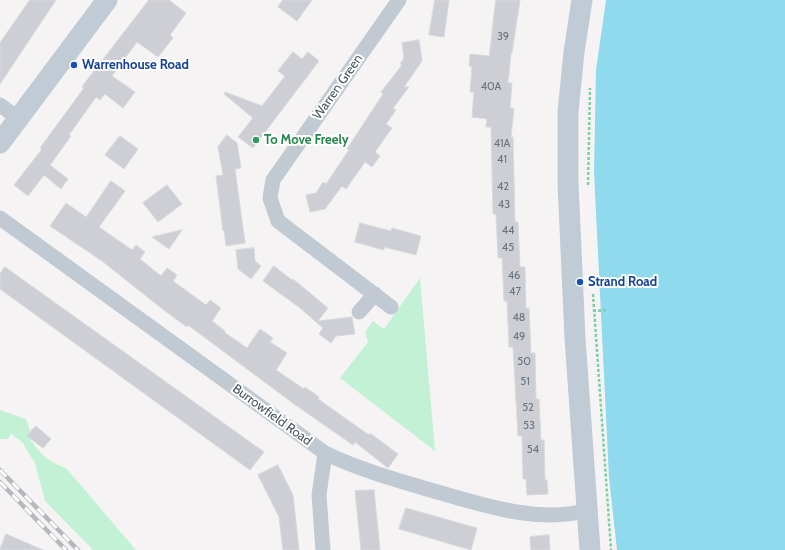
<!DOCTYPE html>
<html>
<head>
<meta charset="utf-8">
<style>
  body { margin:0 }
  canvas { display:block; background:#f5f3f3 }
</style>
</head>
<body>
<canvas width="785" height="550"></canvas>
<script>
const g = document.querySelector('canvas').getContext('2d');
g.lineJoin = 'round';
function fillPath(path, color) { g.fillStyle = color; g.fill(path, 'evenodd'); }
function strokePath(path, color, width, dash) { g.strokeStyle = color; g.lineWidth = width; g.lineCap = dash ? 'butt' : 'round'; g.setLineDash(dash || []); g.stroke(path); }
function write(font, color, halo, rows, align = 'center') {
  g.font = font + ' Cabin,sans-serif'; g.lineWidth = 4; g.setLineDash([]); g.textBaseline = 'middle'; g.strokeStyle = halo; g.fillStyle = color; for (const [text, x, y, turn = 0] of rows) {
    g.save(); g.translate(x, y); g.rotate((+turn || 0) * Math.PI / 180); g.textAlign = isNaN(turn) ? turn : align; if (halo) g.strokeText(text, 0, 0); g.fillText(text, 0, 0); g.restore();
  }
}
fillPath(new Path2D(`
  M420 278 435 451 340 378 368 342 365 332 373 321 384 329Z
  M0 410 26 419 30 430 28 436C38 451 48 463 66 468L136 550H93L45 501 35 463 22 442 11 434 8 439H0Z`), '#c3f1d5');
fillPath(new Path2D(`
  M606 0H785V550H617L609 478 594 172 596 70Z`), '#90daed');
const building = new Path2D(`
  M30 0H56L0 84V43Z
  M149 0H169L186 13 170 35 173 38 158 57 137 42 112 76 135 92 123 108 105 94 100 100 96 97 69 135 71 136 50 165 68 179 61 189 44 175 28 196 14 185 42 149 40 148 84 88 82 87Z
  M283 0H312L297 21 278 7Z
  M435 0H449L444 37 429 35Z
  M496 0H520L512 53H511L508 83H512L510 108 514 109 511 137H513L515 222H518L520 267H525L526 308H529L531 353H535L536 399H539L541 440H544L545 480H547L548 494 527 495 526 479H523L522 436H518L513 347H509L507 301H504L502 258H498L496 214H493L491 127H486L487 119 472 117 474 92H470L472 67 469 66 470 54 489 56Z
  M419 40 422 61 404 87H409L393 108 396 110 386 124 392 128 375 152 380 156 372 167 365 162 346 189 342 186 325 209 310 212 306 195 316 193 323 182 326 184 349 150 347 149 383 94 381 92 402 65 400 64 404 58 402 43Z
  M293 52 302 59 308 52 319 61 253 148 238 137 253 118 224 94 225 92 262 106 285 76 278 71Z
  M227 135 237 143 241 168 235 169 245 243 226 246 224 230 223 231 216 176 223 175 218 147Z
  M120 136 138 149 124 169 105 155Z
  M111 181 125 191 99 227 132 250 136 245 145 252 140 259 161 276 167 268 177 275 173 281 206 305 210 300 221 308 212 321 225 331 224 332 247 348 260 329 273 338 270 342 287 353 276 370 304 389 305 387 319 397 318 399 369 435 370 433 398 454 388 468 355 442 353 445 294 404 188 325 187 327 165 311 102 261 50 226 66 203 86 217Z
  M167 185 182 204 158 222 143 203Z
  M360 223 391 231 392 228 421 236 416 255 384 247V250L355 242Z
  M182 230 169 249 152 237Z
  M254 248 255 261 261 266 251 279 238 269 236 250Z
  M274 266 292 280 293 279 328 308 318 321 352 317 355 334 336 336 331 343 319 334 323 328 300 308 263 281Z
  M5 267 264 452 250 470 0 289V274Z
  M36 426 51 439 43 448 27 436Z
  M278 465 293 495 299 550H283L279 517 258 475Z
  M374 490 380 550H361L355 491Z
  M406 508 477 528 471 550 399 529Z
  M6 534 43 550H0Z
  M549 535 550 550H531L530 537Z`);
fillPath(building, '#cdcfd5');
strokePath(building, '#d7d9de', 1);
strokePath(new Path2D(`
  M588 185 590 88
  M593 294 611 550
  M593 311 608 310`), '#7ad0a6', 2.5, [3, 2]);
strokePath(new Path2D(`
  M0 105 19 119
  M0 218 325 453C360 470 397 480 434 491 484 505 534 523 586 511
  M391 307 278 221 270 198 273 180 399 0
  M359 312 375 294
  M323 550 319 495 325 453`), '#c1cad2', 15);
strokePath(new Path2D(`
  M582 0 574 52 568 112V183L575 338 590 550
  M0 143 107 0`), '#c1cbd6', 21);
const rail = new Path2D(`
  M0 470 78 550
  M0 482 66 550`);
strokePath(rail, '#b5b8bd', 4.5);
strokePath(rail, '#fff', 3, [9]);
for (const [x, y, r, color] of [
  [74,65,4,"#1a4fb4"],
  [256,140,4,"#2e9e5b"],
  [580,282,4,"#1a4fb4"]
]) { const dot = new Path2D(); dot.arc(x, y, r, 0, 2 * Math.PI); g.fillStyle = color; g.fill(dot); strokePath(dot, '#fff', 1.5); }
write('11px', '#6b747e', null, [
  ["39",503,37],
  ["40A",491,87],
  ["41A",502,144],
  ["41",502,160],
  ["42",503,187],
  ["43",504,205],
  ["44",508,231],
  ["45",508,248],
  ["46",514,276],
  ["47",515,292],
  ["48",519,318],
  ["49",519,337],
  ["50",524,362],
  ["51",525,382],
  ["52",528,408],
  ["53",529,426],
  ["54",533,450]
]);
write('bold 13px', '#164399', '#fff', [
  ["Warrenhouse Road",82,65],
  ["Strand Road",588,282]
], 'left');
write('13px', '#4a5661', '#fff', [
  ["Warren Green",338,87,-55],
  ["Burrowfield Road",272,415,36]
]);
write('bold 13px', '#27864d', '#fff', [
  ["To Move Freely",264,140]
], 'left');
</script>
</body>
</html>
